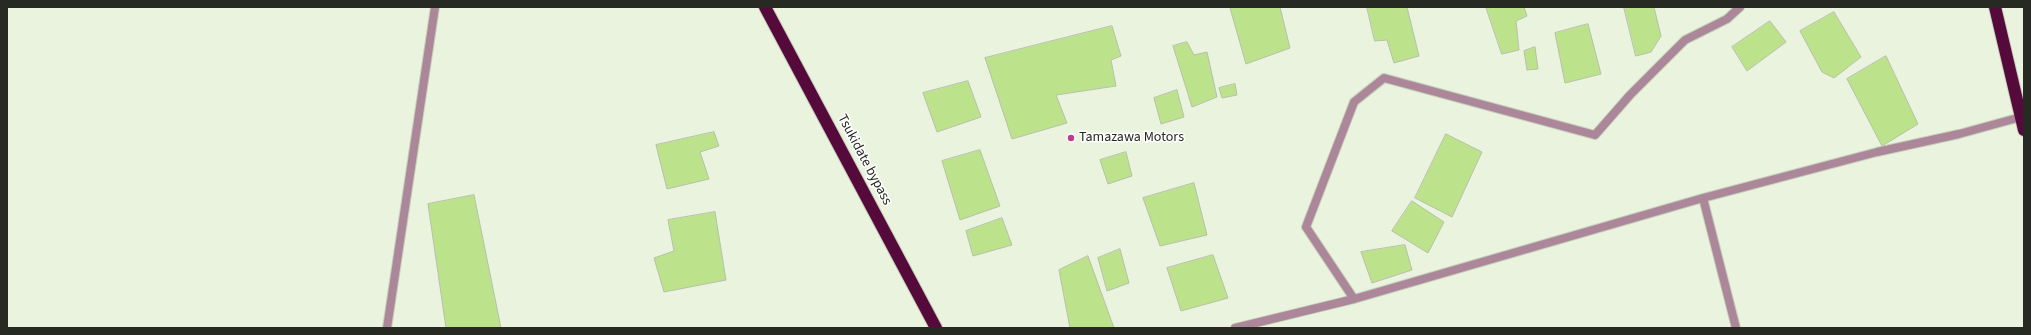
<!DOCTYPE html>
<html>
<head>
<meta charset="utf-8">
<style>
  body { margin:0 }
  #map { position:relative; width:2031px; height:335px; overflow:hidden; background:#e9f3dd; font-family:"Source Sans 3",sans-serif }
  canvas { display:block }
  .frame { position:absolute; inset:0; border:8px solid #272a22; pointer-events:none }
</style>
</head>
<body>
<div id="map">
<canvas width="2031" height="335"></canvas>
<div class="frame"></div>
</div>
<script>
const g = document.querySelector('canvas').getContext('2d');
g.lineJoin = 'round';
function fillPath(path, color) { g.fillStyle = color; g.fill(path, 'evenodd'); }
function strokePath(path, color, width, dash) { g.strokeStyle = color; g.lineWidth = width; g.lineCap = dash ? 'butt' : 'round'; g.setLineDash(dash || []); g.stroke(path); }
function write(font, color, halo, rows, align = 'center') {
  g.font = font + ' "Source Sans 3",sans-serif'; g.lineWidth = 3; g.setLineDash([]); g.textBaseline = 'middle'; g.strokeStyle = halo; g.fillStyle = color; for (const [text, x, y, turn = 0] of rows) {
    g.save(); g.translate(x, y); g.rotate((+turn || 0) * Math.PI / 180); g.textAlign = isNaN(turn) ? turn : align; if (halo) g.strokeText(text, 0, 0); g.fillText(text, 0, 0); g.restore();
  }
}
const building = new Path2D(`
  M1232 7H1280L1290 48 1246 64 1230 8Z
  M1367 7H1407L1419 56 1394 63 1387 40 1375 41Z
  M1486 7H1524L1527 16 1516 21 1519 50 1502 54Z
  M1624 7H1654L1661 36 1651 52 1636 56Z
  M1834 12 1861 57 1834 78 1822 72 1800 31Z
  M1770 21 1786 42 1747 71 1732 47Z
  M1588 24 1601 74 1565 83 1555 33Z
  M1112 26 1121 56 1111 60 1116 86 1056 95 1067 123 1012 139 985 58Z
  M1187 42 1194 55 1207 52 1217 97 1192 107 1173 46Z
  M1535 47 1538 69 1527 70 1524 51Z
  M1886 56 1918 124 1882 146 1847 79Z
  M968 81 981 117 937 132 923 93Z
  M1235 84 1237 95 1222 98 1219 88Z
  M1177 90 1184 117 1161 124 1154 98Z
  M714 132 719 146 700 152 709 179 667 189 656 145Z
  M1446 134 1482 152 1452 217 1415 198Z
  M980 150 1000 206 960 220 942 161Z
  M1126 152 1132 176 1108 184 1100 160Z
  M1194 183 1207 235 1160 246 1143 198Z
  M474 195 501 328H446L428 204Z
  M1412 201 1444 222 1428 253 1392 231Z
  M715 212 726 280 664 292 654 258 674 251 668 220Z
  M1002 218 1012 245 973 256 966 231Z
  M1405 245 1412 270 1372 283 1361 252Z
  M1120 249 1129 283 1107 291 1098 258Z
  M1213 255 1228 298 1181 311 1167 268Z
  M1088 256 1114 328H1070L1059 270Z`);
fillPath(building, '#bde28c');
strokePath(building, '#b6c0aa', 1);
const street = new Path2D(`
  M1703 198 1736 328
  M1354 299 1306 227 1354 102 1384 78 1595 135 1630 95 1685 40 1727 19 1740 7
  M387 328 435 7
  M1235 328 1354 299 1703 198 1877 152 1959 134 2021 117`);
const highway = new Path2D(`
  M765 7 936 328
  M1995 7 2024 130`);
strokePath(street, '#c6cfbb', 10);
strokePath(highway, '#c6cfbb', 14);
strokePath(street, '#ac8699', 8);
strokePath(highway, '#56093b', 12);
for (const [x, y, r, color] of [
  [1071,138,4,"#bd3f8c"]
]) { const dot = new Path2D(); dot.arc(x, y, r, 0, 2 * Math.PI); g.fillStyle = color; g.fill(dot); strokePath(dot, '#fff', 1.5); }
write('14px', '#272a22', '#fff', [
  ["Tamazawa Motors",1079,138]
], 'left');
write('14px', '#272a22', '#fff', [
  ["Tsukidate bypass",864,160,62]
]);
</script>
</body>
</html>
